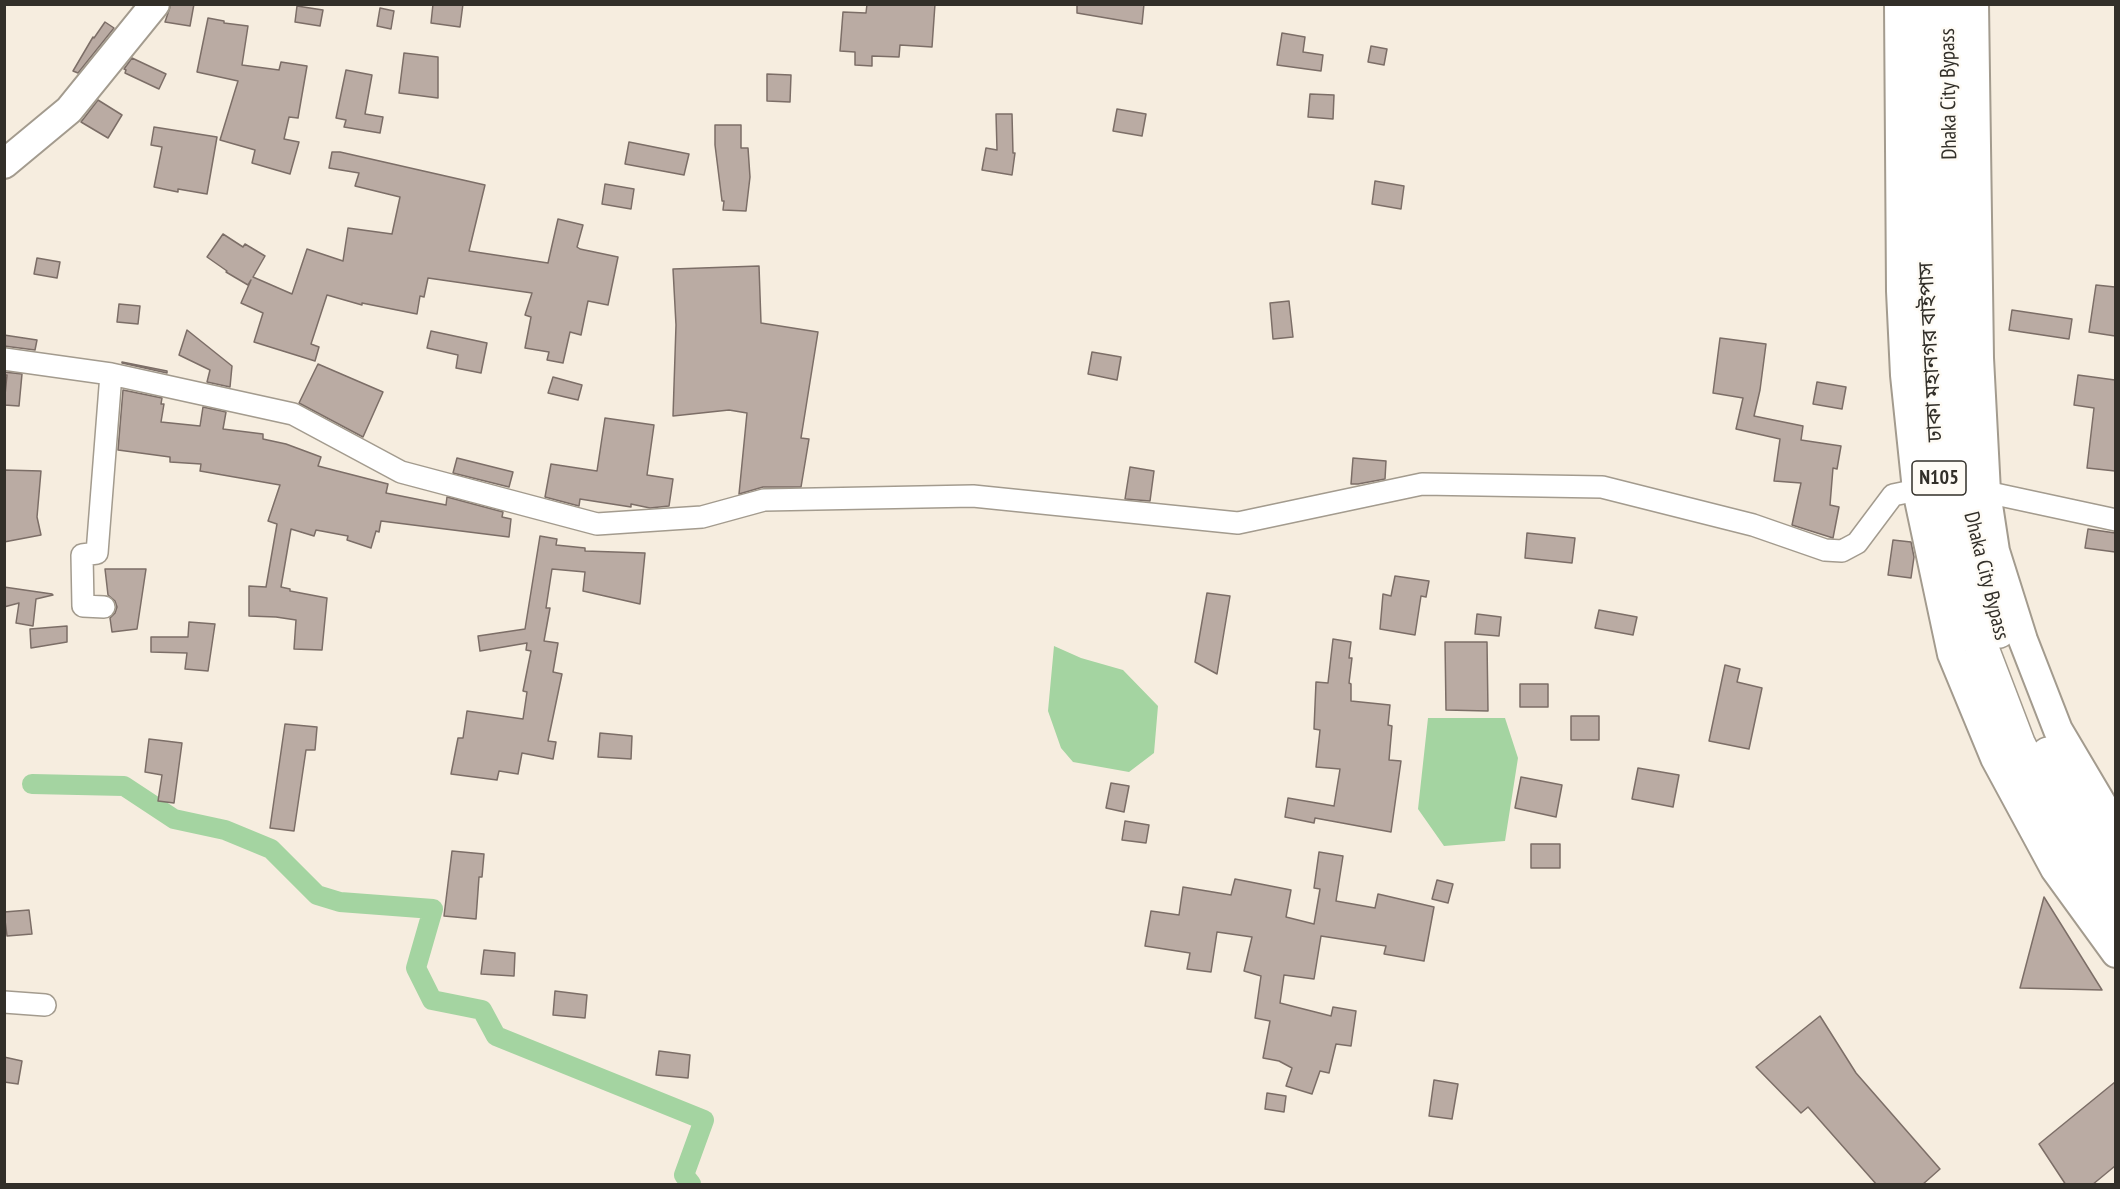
<!DOCTYPE html>
<html>
<head>
<meta charset="utf-8">
<style>
  body { margin:0 }
  #map { position:relative; width:2120px; height:1189px; overflow:hidden; background:#f6eddf; font-family:"PT Sans Narrow",sans-serif }
  canvas { display:block }
  .frame { position:absolute; inset:0; border:6px solid #322f29; pointer-events:none }
</style>
</head>
<body>
<div id="map">
<canvas width="2120" height="1189"></canvas>
<div class="frame"></div>
</div>
<script>
const g = document.querySelector('canvas').getContext('2d');
g.lineJoin = 'round';
function fillPath(path, color) { g.fillStyle = color; g.fill(path, 'evenodd'); }
function strokePath(path, color, width, dash) { g.strokeStyle = color; g.lineWidth = width; g.lineCap = dash ? 'butt' : 'round'; g.setLineDash(dash || []); g.stroke(path); }
function write(font, color, halo, rows, align = 'center') {
  g.font = font + ' "PT Sans Narrow","Noto Sans Bengali",sans-serif'; g.lineWidth = 5; g.setLineDash([]); g.textBaseline = 'middle'; g.strokeStyle = halo; g.fillStyle = color; for (const [text, x, y, turn = 0] of rows) {
    g.save(); g.translate(x, y); g.rotate((+turn || 0) * Math.PI / 180); g.textAlign = isNaN(turn) ? turn : align; if (halo) g.strokeText(text, 0, 0); g.fillText(text, 0, 0); g.restore();
  }
}
fillPath(new Path2D(`
  M1054 646 1081 658 1123 670 1158 706 1154 753 1129 772 1073 762 1061 748 1048 711Z
  M1428 718H1505L1518 758 1505 841 1444 846 1418 809Z`), '#a4d4a1');
strokePath(new Path2D(`
  M32 784 124 786 174 819 225 830 271 849 317 895 340 902 433 909 416 968 432 1000 482 1010 496 1036 704 1120 684 1175 691 1184`), '#a4d4a1', 20);
const building = new Path2D(`
  M171 4H194L190 26 165 22Z
  M433 4H463L460 27 431 23Z
  M867 4H935L932 47 900 45 899 57 872 56V66L855 65V52L840 51 843 12 866 13Z
  M1077 4H1144L1142 24 1077 13Z
  M297 6 323 10 320 26 295 22Z
  M380 8 394 11 391 29 377 26Z
  M208 18 224 21V23L248 26 242 65 279 70 281 62 307 66 298 118 289 117 284 139 299 142 290 174 252 163 255 150 220 140 238 81 197 72Z
  M105 22 114 28 78 73 73 71 93 37 94 38Z
  M1282 33 1305 37 1303 52 1323 55 1321 71 1277 65Z
  M1371 46 1387 49 1384 65 1368 62Z
  M404 53 438 57V98L399 93Z
  M132 58 166 74 159 89 125 73 126 70 124 69Z
  M346 70 372 75 365 114 383 117 380 133 344 127 346 120 336 118Z
  M767 74 791 75 790 102 767 101Z
  M1310 94 1334 95 1333 119 1308 117Z
  M98 100 122 115 108 138 81 122Z
  M1117 109 1146 114 1142 136 1113 131Z
  M996 114H1012L1013 153H1015L1012 175 982 170 986 148 997 150Z
  M715 125H741V148H748L750 177 746 211 723 210 724 201H722L715 145Z
  M154 127 217 137 207 194 178 189V192L154 187 162 147 151 145Z
  M629 142 689 154 684 175 625 164Z
  M332 152H340L485 185 469 251 548 263 558 219 583 225 577 247 580 249 618 257 608 305 588 301 581 335 570 332 563 363 547 360 549 352 525 348 531 317 525 315 532 293 428 278 424 297 420 296 417 314 362 303V305L327 295 311 344 319 347 315 361 254 342 263 313 241 303 251 280 248 285 226 272 227 271 207 257 223 234 243 247 245 244 265 256 253 277 292 294 307 249 343 261 348 228 392 234 400 197 355 186 359 173 329 168Z
  M1375 181 1404 186 1401 209 1372 204Z
  M605 184 634 189 631 209 602 204Z
  M37 258 60 262 57 278 34 274Z
  M759 266 761 323 818 332 801 438 809 439 801 487H763L739 494 747 413 729 410 673 416 676 325 673 269Z
  M2096 285 2115 287V336L2089 332Z
  M1289 301 1293 337 1273 339 1270 303Z
  M119 304 140 306 138 324 117 322Z
  M2012 310 2072 319 2069 339 2009 330Z
  M187 330 232 366 230 387 207 382 210 370 179 355Z
  M431 331 487 343 481 373 456 368 458 355 427 348Z
  M4 335 37 340 35 350 4 346Z
  M1720 338 1766 344 1760 390 1754 416 1803 426 1801 440 1841 446 1837 469 1833 468 1830 505 1839 507 1833 538 1792 525 1801 483 1774 481 1780 439 1736 429 1743 398 1713 393Z
  M1092 352 1121 357 1117 380 1088 374Z
  M122 362 167 371V373L122 363Z
  M318 364 383 392 363 437 299 403Z
  M4 372 22 374 19 406 4 405 7 375H4Z
  M2078 375 2115 380V471L2087 468 2094 408 2074 405Z
  M553 377 582 385 578 400 548 393Z
  M1817 382 1846 387 1842 409 1813 404Z
  M123 390 162 398 161 404H164L161 422 200 426 203 407 226 412 223 429 263 434V439L286 444 321 457 318 466 388 484 386 493 446 505 447 497 503 512 502 517 511 519 509 537 381 521 379 532 376 531 371 548 347 540 348 536 316 530 314 536 291 529 281 587 290 589V591L327 598 322 650 294 649 296 620 276 617 249 616V586L266 587 277 524 268 521 280 485 200 471 201 464 170 462V457L118 450Z
  M605 418 654 425 647 475 673 479 669 506 650 508 631 504V507L580 499 579 506 545 497 551 464 597 471Z
  M457 458 513 472 509 487 453 473Z
  M1353 458 1386 461 1385 479 1358 484H1351Z
  M1130 467 1154 471 1150 501 1125 499Z
  M4 470 41 471 37 517 41 535 4 542Z
  M2088 529 2115 533V552L2085 548Z
  M1527 533 1575 538 1572 563 1525 558Z
  M540 536 557 539 556 545 585 548V551L645 553 640 604 583 591 585 572 552 569 546 608H550L544 641 558 643 553 672 562 674 548 741 556 742 553 759 522 753 518 774 499 771 497 780 451 774 458 738H463L467 711 523 719 527 692 523 691 531 651 526 650 527 643 480 651 478 636 525 629Z
  M1893 540 1911 542 1914 557 1911 578 1888 575Z
  M105 569H146L137 629 112 632 110 618 115 613 117 607 115 601 108 595Z
  M1395 576 1429 581 1426 597 1421 596 1415 635 1380 629 1383 594 1391 596Z
  M4 587 52 594 53 595 36 599 33 626 16 623 19 603 4 607Z
  M1207 593 1230 596 1217 674 1195 662Z
  M1599 610 1637 617 1633 635 1595 628Z
  M1477 614 1501 617 1499 636 1475 634Z
  M189 622 215 624 208 671 185 669 187 653 151 652V637H188Z
  M67 626V642L31 648 30 629Z
  M1333 639 1351 642 1349 658H1352L1349 683 1351 684V701L1390 705 1388 725 1392 726 1389 760 1401 761 1391 832 1315 818 1314 823 1285 817 1288 798 1334 806 1340 769 1316 767 1320 730 1314 729 1316 682 1328 683Z
  M1445 642H1487L1488 711 1446 710Z
  M1725 665 1740 669 1737 682 1762 688 1749 749 1709 741Z
  M1520 684H1548V707H1520Z
  M1571 716H1599V740H1571Z
  M285 724 317 727 315 750H306L294 831 270 828Z
  M600 733 632 736 631 759 598 757Z
  M149 739 182 743 174 803 158 801 162 775 145 772Z
  M1638 768 1679 775 1673 807 1632 799Z
  M1521 777 1562 785 1556 817 1515 808Z
  M1111 783 1129 786 1124 812 1106 808Z
  M1125 821 1149 825 1146 843 1122 840Z
  M1531 844H1560V868H1531Z
  M452 851 484 854 482 877H479L476 919 444 916Z
  M1319 852 1343 856 1336 901 1375 908 1378 894 1434 907 1424 961 1384 954 1386 946 1321 936 1314 979 1284 975 1280 1003 1331 1016 1333 1007 1356 1011 1351 1046 1336 1044 1329 1073 1320 1071 1312 1094 1286 1086 1292 1068 1279 1061 1263 1058 1270 1021 1255 1018 1261 976 1244 971 1252 937 1217 932 1211 972 1187 969 1190 953 1145 946 1151 911 1179 915 1183 887 1231 895 1235 879 1291 890 1286 917 1314 924 1320 889 1314 888Z
  M1437 880 1453 884 1448 903 1432 899Z
  M2044 897 2102 990 2020 988Z
  M29 910 32 934 7 936 4 912Z
  M484 950 515 953 514 976 481 974Z
  M555 991 587 995 585 1018 553 1015Z
  M1820 1016 1856 1073 1940 1169 1922 1185H1877L1808 1107 1801 1113 1756 1067Z
  M659 1051 690 1055 688 1078 656 1075Z
  M4 1057 22 1061 18 1084 4 1082Z
  M1434 1080 1458 1084 1452 1119 1429 1116Z
  M2115 1082V1166L2092 1185H2066L2039 1144Z
  M1267 1093 1286 1096 1284 1112 1265 1109Z`);
fillPath(building, '#baaba3');
strokePath(building, '#7c6e67', 1.5);
const street = new Path2D(`
  M4 359 111 374 293 414 401 472 597 524 702 517 764 500 973 496 1238 523 1422 484 1602 487 1753 525 1825 550 1842 551 1857 543 1893 495 1917 490
  M1986 492 2116 520
  M104 607 83 606 82 555 97 553 111 374
  M4 1002 45 1005`);
const secondary = new Path2D(`
  M1899 4 1901 291 1905 375 1917 490 1952 654 1995 758 2055 869 2116 953
  M1974 4 1979 358 1986 492 1995 551 2023 640 2058 730 2116 828
  M4 164 69 110 155 4`);
const highway = new Path2D(`
  M1922 4 1929 364 1940 493 1951 550 1981 646 2018 743 2070 848 2116 913
  M1948 4 1951 357 1966 492 1978 553 1999 631
  M2048 754 2096 844 2116 870`);
strokePath(street, '#a39b8e', 24);
strokePath(secondary, '#a39b8e', 32);
strokePath(highway, '#a39b8e', 36);
strokePath(street, '#fff', 21);
strokePath(secondary, '#fff', 28);
strokePath(highway, '#fff', 33);
for (const [x, y, w] of [
  [1939,478,54]
]) { const box = new Path2D(); box.roundRect(x - w / 2, y - 17, w, 34, 4.5); g.fillStyle = '#fefbf5'; g.fill(box); strokePath(box, '#322f29', 1.5); }
write('bold 20px', '#322f29', null, [
  ["N105",1939,478]
]);
write('21px', '#322f29', '#fefbf5', [
  ["Dhaka City Bypass",1949,94,-91],
  ["ঢাকা মহানগর বাইপাস",1931,352,-93],
  ["Dhaka City Bypass",1986,576,76]
]);
</script>
</body>
</html>
